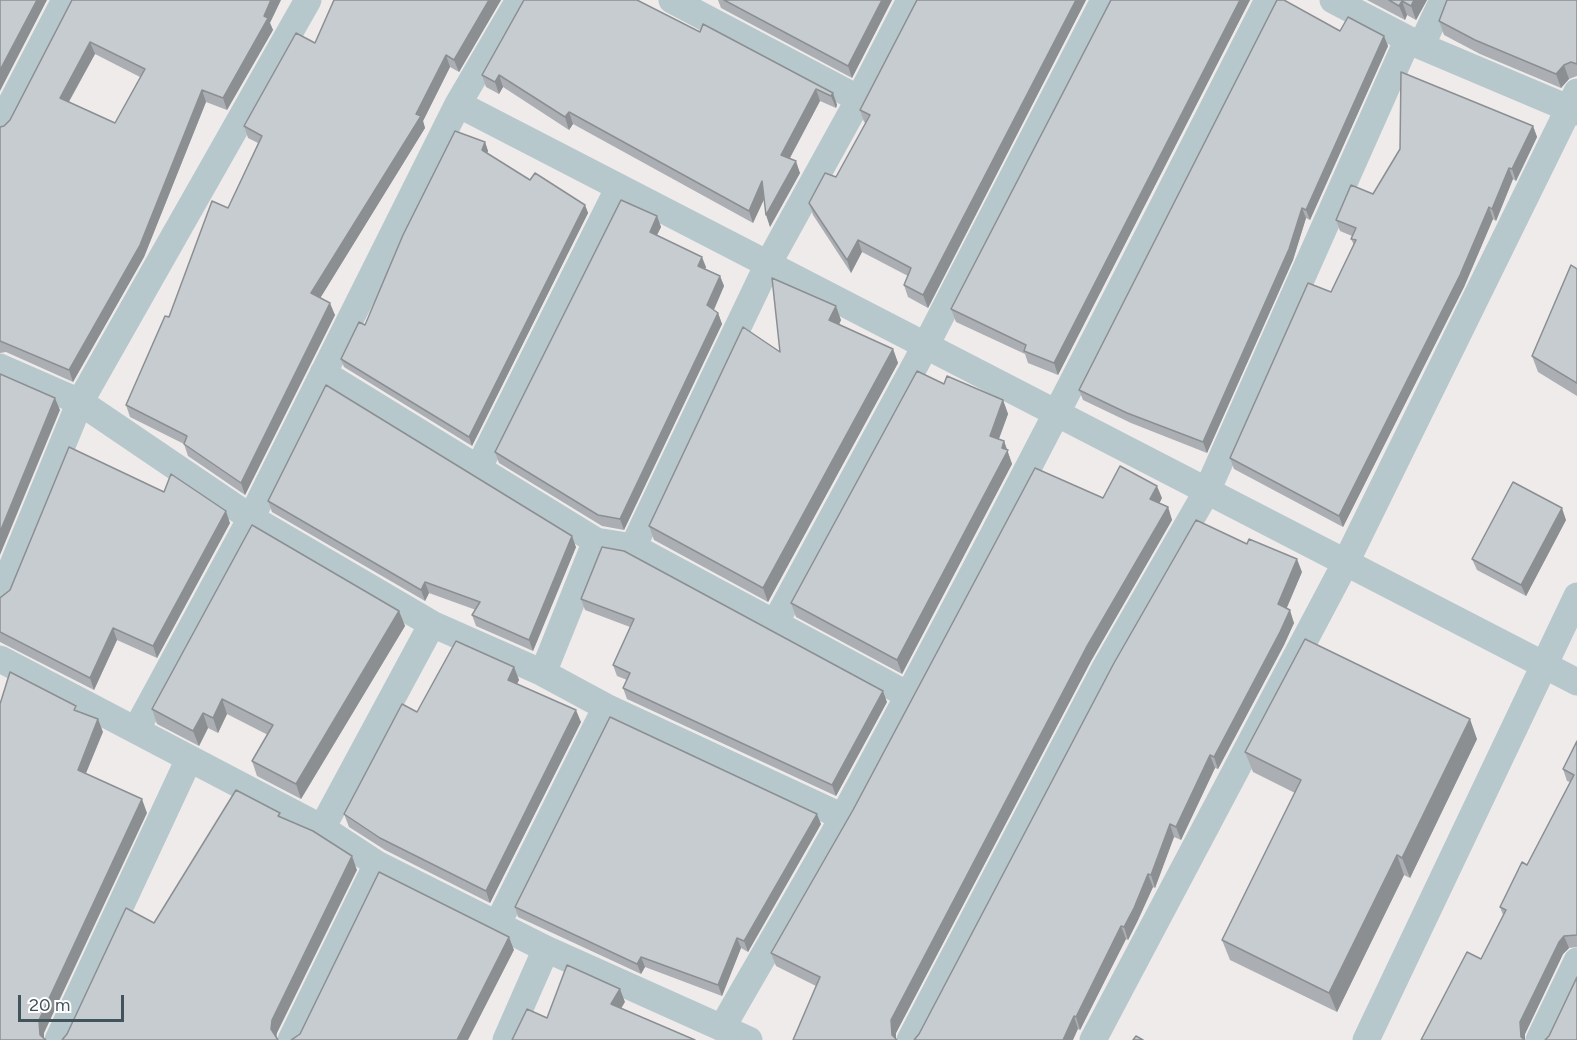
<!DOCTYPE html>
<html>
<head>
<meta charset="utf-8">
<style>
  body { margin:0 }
  #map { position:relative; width:1577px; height:1040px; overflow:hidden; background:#efebeb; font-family:Figtree,sans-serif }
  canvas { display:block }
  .scale { position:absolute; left:18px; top:995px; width:106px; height:27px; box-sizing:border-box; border:3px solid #42545b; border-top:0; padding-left:8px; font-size:18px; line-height:21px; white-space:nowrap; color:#42545b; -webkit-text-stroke:4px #fff; paint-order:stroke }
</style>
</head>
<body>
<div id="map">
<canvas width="1577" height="1040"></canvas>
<div class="scale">20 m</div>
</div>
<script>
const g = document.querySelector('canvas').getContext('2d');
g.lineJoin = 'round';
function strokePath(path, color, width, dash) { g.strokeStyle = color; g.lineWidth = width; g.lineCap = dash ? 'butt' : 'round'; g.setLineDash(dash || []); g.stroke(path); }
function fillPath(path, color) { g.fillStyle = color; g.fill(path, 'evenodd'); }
strokePath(new Path2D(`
  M672 0 859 99
  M1333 0 1421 46 1577 112
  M1421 46 1443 0
  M458 104 1577 682
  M0 125 65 0
  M0 367 80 402 251 518 432 624 543 673 606 707 843 817
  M323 373 596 541
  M478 469 619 187
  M633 547 908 695
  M0 596 80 402 308 0
  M775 623 926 345 1104 0
  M0 659 322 828 377 864 546 949 749 1040
  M543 673 596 541 633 547 768 264 859 99 910 0
  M136 730 251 518 458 104 519 0
  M322 828 432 624
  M497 925 606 707
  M722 1028C762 957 805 887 844 815 990 546 1129 273 1268 0
  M58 1040 189 759
  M291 1040 377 864
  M506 1040 546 949
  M910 1040 1105 668 1207 491 1408 39
  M1093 1040 1346 562 1577 92
  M1366 1040 1577 596
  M1539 1040 1577 961`), '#b7c8cd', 27);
fillPath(new Path2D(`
  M72 0 270 23 273 30 227 110 206 102 144 257 73 382 6 352 0 353V127L4 126 10 120ZM95 54 140 77 115 123 69 102Z
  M334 0H501L459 72 450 67 423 121 425 128 320 298 335 315 245 495 188 456 184 444 130 417 126 405 169 317 228 208 258 143 248 138 244 126 315 43Z
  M718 0H892L852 78 721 8Z
  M917 0H1086L928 308 908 297 904 285 908 276 862 252 851 273 813 215 809 203 836 177 866 123 864 122 860 110Z
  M1111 0H1250L1058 375 1028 363 1025 354 956 322 951 309Z
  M1367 0H1427L1416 20 1407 15 1405 20Z
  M1577 0V76L1569 79 1561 88 1480 54 1444 35 1439 21Z
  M1340 31 1384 36 1388 46 1310 220 1306 218 1293 260 1207 453 1131 423 1083 400 1079 390Z
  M700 32 833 93 837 105 836 108 820 101 790 158 800 173 770 227 764 199 753 223 573 124 569 130 503 87 499 94 486 87 482 75Z
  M1533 126 1537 137 1516 181 1513 179 1496 221 1493 219 1464 287 1343 527 1234 469 1230 458 1331 292 1354 245 1351 239 1352 236 1340 231 1336 220 1373 194Z
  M485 142 488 151 487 153 530 180 585 205 588 213 472 446 344 367 341 359 365 325Z
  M657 216 661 227 657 235 706 267 705 269 720 276 724 286 714 310 718 313 722 324 624 530 602 526 499 463 495 452Z
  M1577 269V396L1538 372 1532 356Z
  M841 320 839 324 893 349 898 363 768 602 654 540 649 526 780 352Z
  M944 384 1003 400 1008 414 999 439 1004 441 1012 464 902 674 796 617 791 603Z
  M1103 498H1162L1159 503 1168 507 1172 520 1091 661 896 1033V1039L816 986 776 966 771 953Z
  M268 501 576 547 533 651 476 626 472 615 476 610 429 593 425 601 272 512Z
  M1566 520 1526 596 1477 570 1472 559Z
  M230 523 157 658 117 640 94 690 0 642V598Z
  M1302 572 1286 608 1294 623 1284 645 1218 769 1215 768 1181 840 1174 837 1155 888 1153 887 1138 920 1128 940 1126 939 1080 1030 1078 1029 919 1034Z
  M581 599 887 702 836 796 627 699 623 688 627 680 617 676 613 665 630 627 585 610Z
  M399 611 405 626 301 799 257 776 252 761 268 735 227 714 218 733 208 728 199 746 157 724 152 709Z
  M514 667 519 680 517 684 581 722 490 903 385 850 349 827 344 814 417 712Z
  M1477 739 1410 878 1404 875 1337 1012 1230 960 1222 940 1295 793 1253 772 1245 752Z
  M1577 741V947L1569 948 1563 954 1525 1034V1040L1481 959 1503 915 1500 907 1527 865 1570 782 1567 781 1563 769Z
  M821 824 748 952 741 948 722 996 645 967 641 974 518 917 515 907Z`), '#abafb4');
fillPath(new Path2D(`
  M37 0H47L0 91V70Z
  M271 0H281L270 23 273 30 227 110 223 98Z
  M489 0H501L459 72 454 60Z
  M882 0H892L852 78 848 66Z
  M1076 0H1086L928 308 923 295Z
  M1240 0H1250L1058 375 1054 363Z
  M1414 0H1427L1416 20 1411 6Z
  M1402 1 1407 15 1405 20 1399 6Z
  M1384 36 1388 46 1310 220 1306 210Z
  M90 42 95 54 64 110 60 98Z
  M446 55 450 67 423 121 425 128 316 305 311 293 416 114Z
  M1564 65 1569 79 1561 88 1556 74Z
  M499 75 503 87 499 94 495 82Z
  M816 89 820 101 785 167 781 155Z
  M202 90 206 102 144 257 73 382 69 370Z
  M833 93 837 105 836 108 831 96Z
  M569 112 573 124 569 130 565 117Z
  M1533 126 1537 137 1516 181 1512 169Z
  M485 142 488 151 485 158 482 150Z
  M796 161 800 173 770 227 766 215Z
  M1509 168 1513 179 1496 221 1492 209Z
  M762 181 767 193 753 223 749 211Z
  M585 205 588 213 472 446 469 437Z
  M1489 207 1493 219 1464 287 1343 527 1339 516Z
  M1302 208 1306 218 1293 260 1207 453 1203 442Z
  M657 216 661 227 653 243 650 232Z
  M858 240 862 252 851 273 847 260Z
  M702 257 706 267 702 277 698 266Z
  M720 276 724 286 711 316 707 305Z
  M330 303 335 315 245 495 241 483Z
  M836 306 841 320 835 334 829 320Z
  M718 313 722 324 624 530 620 519Z
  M893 349 898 363 768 602 763 588Z
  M55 398 60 410 0 555V532Z
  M1003 400 1008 414 995 449 990 436Z
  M1004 441 1012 464 902 674 897 660 1002 448Z
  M1157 486 1162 498 1155 512 1150 499Z
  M1168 507 1172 520 1091 661 896 1033V1040L892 1035 891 1020 1086 648Z
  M1562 508 1566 520 1526 596 1521 585Z
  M226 511 230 523 157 658 153 646Z
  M572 536 576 547 533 651 529 640Z
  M1297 559 1302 572 1283 617 1278 604Z
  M425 582 429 593 425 601 421 590Z
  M1290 610 1294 623 1284 645 1218 769 1214 757Z
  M399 611 405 626 301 799 296 784Z
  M113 628 117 640 94 690 90 678Z
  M514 667 519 680 512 693 508 680Z
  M883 691 887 702 836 796 832 785Z
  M222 699 227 714 218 733 213 718Z
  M576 710 581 722 490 903 486 891Z
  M203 713 208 728 199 746 193 731Z
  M98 719 103 732 82 783 78 770Z
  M1470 719 1477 739 1410 878 1402 858Z
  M1210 755 1215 768 1181 840 1176 827Z
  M142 799 147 813 44 1033V1040L40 1035 39 1020Z
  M817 814 821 824 748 952 744 941Z
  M1170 824 1174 837 1155 888 1151 875Z
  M1397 855 1404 875 1337 1012 1329 993Z
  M352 856 357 870 277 1033 276 1040 271 1029 272 1020Z
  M1148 874 1153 887 1138 920 1128 940 1124 927Z
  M1121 926 1126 939 1080 1030 1076 1017Z
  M1564 936 1569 948 1563 954 1525 1034V1040L1521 1037 1520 1022 1559 942Z
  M509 937 514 950 468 1040H457Z
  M737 938 741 948 722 996 718 985Z
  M641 957 645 967 641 974 637 964Z
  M620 989 625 1002 616 1017 611 1004Z
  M1074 1016 1078 1029 1073 1040H1063Z`), '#8b8f92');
const building = new Path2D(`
  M0 0H37L0 70Z
  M72 0H271L264 16 268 18 223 98 202 90 140 245 69 370 0 341V127L4 126 10 120ZM90 42 145 69 115 123 60 98Z
  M334 0H489L454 60 446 55 416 114 421 116 311 293 330 303 241 483 184 444 187 436 126 405 165 316 169 317 212 201 228 208 262 136 244 126 296 33 315 43Z
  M524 0H637L700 32 703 24 833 93 831 96 816 89 781 155 796 161 766 215 762 181 749 211 569 112 565 117 499 75 495 82 482 75Z
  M724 0H882L848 66Z
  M917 0H1076L923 295 904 285 911 268 858 240 847 260 809 203 825 173 836 177 870 115 860 110Z
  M1111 0H1240L1054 363 1024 351 1026 345 951 309Z
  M1277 0H1284L1340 31 1348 17 1384 36 1306 210 1302 208 1289 249 1203 442 1127 413 1079 390Z
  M1389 0H1414L1411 6 1402 1 1399 6Z
  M1447 0H1577V64L1571 62 1564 65 1556 74 1475 40 1439 21Z
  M1401 72 1533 126 1512 169 1509 168 1492 209 1489 207 1460 275 1339 516 1230 458 1308 283 1331 292 1356 240 1351 239 1356 228 1336 220 1351 185 1373 194 1400 149Z
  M455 131 485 142 482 150 530 180 535 173 585 205 469 437 341 359 359 322 365 325 403 235Z
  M621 200 657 216 650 232 702 257 698 266 720 276 707 305 718 313 620 519 598 515 495 452Z
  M1571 265 1577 269V383L1532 356Z
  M772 278 836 306 829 320 893 349 763 588 649 526 743 327 780 352Z
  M917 371 944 384 947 376 1003 400 990 436 1004 441 1002 448 1008 450 897 660 791 603Z
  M0 374 55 398 0 532Z
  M326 385 572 536 529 640 472 615 480 602 425 582 421 590 268 501Z
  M69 447 164 492 171 474 226 511 153 646 113 628 90 678 0 632V598L10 590Z
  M1120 466 1157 486 1150 499 1168 507 1086 648 891 1020 892 1035 897 1040H793L820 977 771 953 853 810 1035 468 1103 498Z
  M1513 482 1562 508 1521 585 1472 559Z
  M1196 520 1247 544 1249 539 1297 559 1278 604 1290 610 1280 632 1214 757 1210 755 1176 827 1170 824 1151 875 1148 874 1134 908 1124 927 1121 926 1076 1017 1074 1016 1063 1040H914L919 1034 1114 663Z
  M252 525 399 611 296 784 252 761 273 725 222 699 213 718 203 713 193 731 152 709Z
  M602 547 624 551 883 691 832 785 623 688 630 673 613 665 634 619 581 599Z
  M1305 639 1470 719 1402 858 1397 855 1329 993 1222 940 1301 780 1245 752Z
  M456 641 514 667 508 680 576 710 486 891 380 838 344 814 402 704 417 712Z
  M10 672 76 706 74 710 98 719 78 770 142 799 39 1020 40 1035 46 1040H0V704Z
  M610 717 817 814 744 941 737 938 718 985 641 957 637 964 515 907Z
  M1577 741V935L1564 936 1559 942 1520 1022 1521 1037 1525 1040H1421L1467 952 1481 959 1506 910 1500 907 1522 862 1527 865 1574 775 1563 769Z
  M236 790 280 813 278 816 313 831 352 856 272 1020 271 1029 278 1040H62L67 1034 126 908 154 923Z
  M379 872 509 937 457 1040H291L300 1034Z
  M567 965 620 989 611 1004 695 1040H512L527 1009 547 1018Z
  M1577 977V1040H1545L1549 1036Z
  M1136 1036 1143 1040H1133Z`);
fillPath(building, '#c7ccd1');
strokePath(building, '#8b8f92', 1.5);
</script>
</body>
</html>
